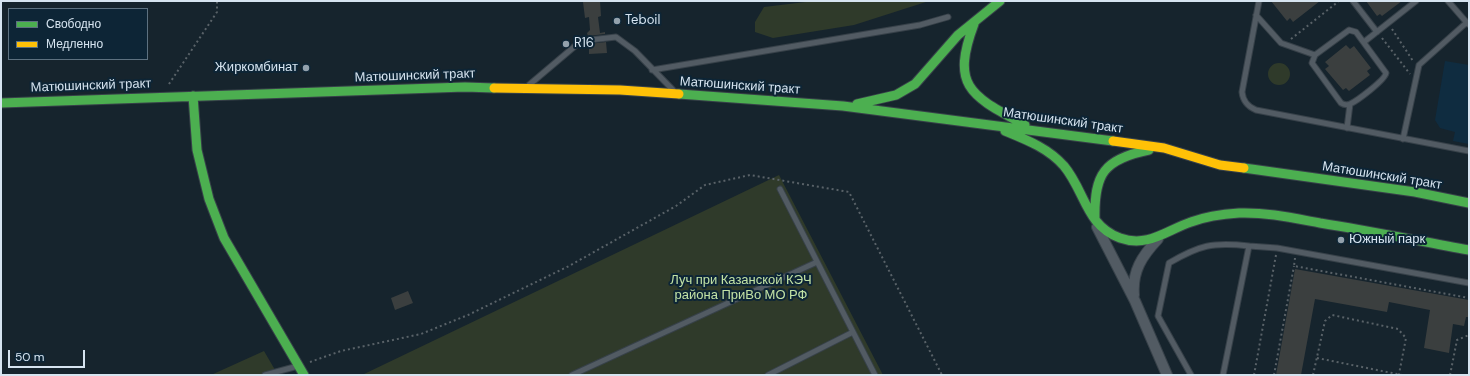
<!DOCTYPE html>
<html>
<head>
<meta charset="utf-8">
<style>
  body { margin:0 }
  #map { position:relative; width:1470px; height:376px; overflow:hidden; background:#16242d; font-family:"DM Sans",sans-serif }
  canvas { display:block }
  .frame { position:absolute; inset:0; border:2px solid #d6e4f0; pointer-events:none }
  .legend { position:absolute; left:8px; top:8px; width:140px; height:52px; box-sizing:border-box; background:#0d2536; border:1px solid #5d7180; margin:0; padding:5px 7px; list-style:none; font-size:12px; color:#d6e4f0 }
  .legend li { display:flex; align-items:center; gap:8px; height:20px }
  .legend b { width:20px; border:1px solid #5d7180 }
  .scale { position:absolute; left:8px; top:350px; width:77px; height:18px; box-sizing:border-box; border:2px solid #d6e4f0; border-top:0; padding-left:5px; font-size:12px; line-height:14px; white-space:nowrap; color:#d6e4f0; -webkit-text-stroke:3px #0d2536; paint-order:stroke }
</style>
</head>
<body>
<div id="map">
<canvas width="1470" height="376"></canvas>
<div class="frame"></div>
<ul class="legend">
<li><b style="height:5px;background:#4caf50"></b>Свободно</li>
<li><b style="height:5px;background:#ffc107"></b>Медленно</li>
</ul>
<div class="scale">50 m</div>
</div>
<script>
const g = document.querySelector('canvas').getContext('2d');
g.lineJoin = 'round';
function fillPath(path, color) { g.fillStyle = color; g.fill(path, 'evenodd'); }
function strokePath(path, color, width, dash) { g.strokeStyle = color; g.lineWidth = width; g.lineCap = dash ? 'butt' : 'round'; g.setLineDash(dash || []); g.stroke(path); }
function write(font, color, halo, rows, align = 'center') {
  g.font = font + ' "DM Sans",sans-serif'; g.lineWidth = 4; g.setLineDash([]); g.textBaseline = 'middle'; g.strokeStyle = halo; g.fillStyle = color; for (const [text, x, y, turn = 0] of rows) {
    g.save(); g.translate(x, y); g.rotate((+turn || 0) * Math.PI / 180); g.textAlign = isNaN(turn) ? turn : align; if (halo) g.strokeText(text, 0, 0); g.fillText(text, 0, 0); g.restore();
  }
}
fillPath(new Path2D(`
  M1445 61 1469 65V144L1453 141 1455 132 1440 128 1435 120Z`), '#0f2c40');
fillPath(new Path2D(`
  M814 1H929L854 25 773 38 755 32V22L764 7Z
  M1268 74a11 11 0 1 1 22 0a11 11 0 1 1-22 0Z
  M779 175 883 375H362Z
  M264 351 278 375H211Z`), '#2f3a2a');
fillPath(new Path2D(`
  M600 1 601 16 598 17 600 33 605 32V34L588 36 587 33 590 30 589 17 585 18 583 2Z
  M1271 1H1320L1293 22 1290 18 1287 21Z
  M1366 1H1402L1382 16 1380 14 1377 16Z
  M606 42 607 53 589 54V44Z
  M1346 45 1350 49 1354 46 1371 68 1367 71 1370 75 1349 91 1346 88 1343 90 1325 69 1329 66 1325 62Z
  M1295 269 1469 300V317H1466L1464 326 1453 324 1449 353 1424 348 1430 310 1389 302 1387 312 1315 299 1301 375H1276Z
  M408 291 413 303 395 310 391 298Z`), '#3b3f3f');
const lane = new Path2D(`
  M1259 1 1242 92C1243 101 1247 106 1256 110L1469 151
  M1353 1 1377 32
  M1448 1 1468 24
  M1256 15 1281 43 1315 55
  M1349 30 1356 32 1386 73C1385 80 1357 101 1350 104 1347 105 1344 105 1341 103L1312 63 1315 55Z
  M1364 42 1416 1
  M652 70 920 25 948 17
  M529 85 581 41 616 37 635 51 673 90
  M1347 128 1350 104
  M1403 139 1419 65 1466 23
  M780 189 875 375
  M1249 246 1277 248 1469 283
  M265 375 298 366
  M572 375 817 262
  M768 375 853 332
  M1191 375 1158 316 1169 263C1200 245 1212 242 1249 246L1223 375`);
const street = new Path2D(`
  M1097 227 1135 301 1167 375
  M1134 295C1132 271 1142 256 1158 239`);
const fast = new Path2D(`
  M974 24C950 88 972 96 1025 125
  M679 94 843 106 1113 141
  M193 96 197 150 209 199 224 238 304 375
  M1 103 465 87 494 88
  M857 104 896 95 915 84 958 35 1000 1
  M1005 131C1027 140 1048 148 1064 166 1085 191 1086 226 1120 238 1148 248 1167 230 1191 222 1207 216 1223 214 1239 213 1266 212 1293 218 1320 223 1370 231 1419 241 1469 250
  M1244 168 1415 192 1469 203
  M1095 218C1094 174 1104 159 1149 150`);
const slow = new Path2D(`
  M494 88 620 90 679 94
  M1113 141 1164 148 1220 165 1244 168`);
strokePath(lane, '#374149', 7);
strokePath(street, '#374149', 12);
strokePath(fast, '#374149', 11);
strokePath(slow, '#374149', 11);
strokePath(new Path2D(`
  M1392 29 1413 61
  M1382 38 1410 74
  M1291 39 1339 1
  M169 84 217 12V1
  M1295 258 1294 266 1469 298
  M1317 358 1402 375
  M310 362 341 351 421 334 468 315 569 266 676 206 705 185 750 175 849 192 942 375
  M1254 375 1276 255
  M1274 375 1294 266
  M1313 375 1325 321 1332 315 1398 329 1406 338 1399 374
  M1450 375 1457 340 1469 335`), '#596268', 2, [2, 3]);
strokePath(lane, '#525b63', 5);
strokePath(street, '#525b63', 10);
strokePath(fast, '#4caf50', 9);
strokePath(slow, '#ffc107', 9);
for (const [x, y, r, color] of [
  [617,21,4,"#93a1ac"],
  [566,44,4,"#93a1ac"],
  [306,68,4,"#93a1ac"],
  [1341,240,4,"#93a1ac"]
]) { const dot = new Path2D(); dot.arc(x, y, r, 0, 2 * Math.PI); g.fillStyle = color; g.fill(dot); strokePath(dot, '#0d2536', 1.5); }
write('13px', '#d6e4f0', '#0d2536', [
  ["Teboil",625,21],
  ["R16",574,44],
  ["Жиркомбинат",298,68,"right"],
  ["Южный парк",1349,240]
], 'left');
write('13px', '#d6e4f0', '#0d2536', [
  ["Матюшинский тракт",415,76,-2],
  ["Матюшинский тракт",91,86,-2],
  ["Матюшинский тракт",740,86,4],
  ["Матюшинский тракт",1063,121,8],
  ["Матюшинский тракт",1382,176,9]
]);
write('13px', '#c2e2a5', '#0d2536', [
  ["Луч при Казанской КЭЧ",741,281],
  ["района ПриВо МО РФ",741,296]
]);
</script>
</body>
</html>
